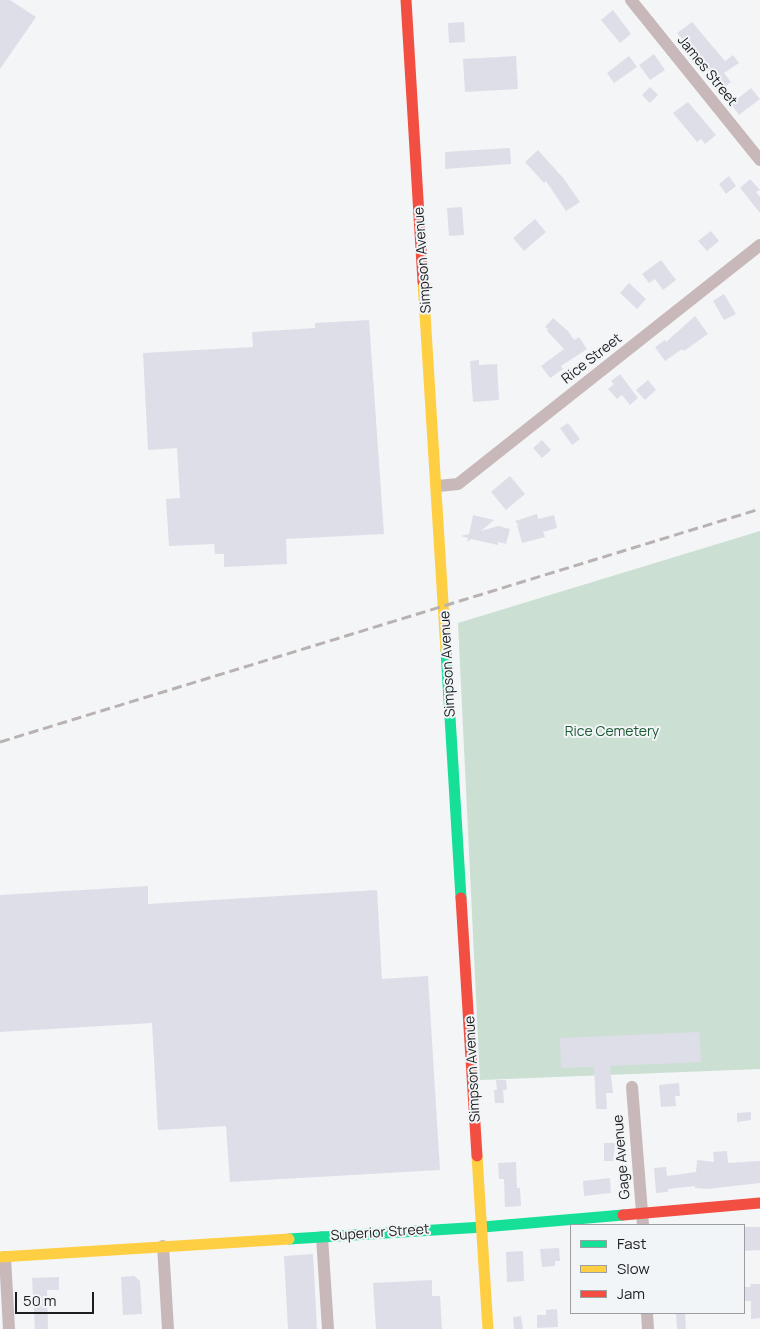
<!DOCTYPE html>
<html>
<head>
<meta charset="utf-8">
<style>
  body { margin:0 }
  #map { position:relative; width:760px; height:1329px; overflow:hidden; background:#f3f5f7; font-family:Manrope,sans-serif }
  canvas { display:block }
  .legend { position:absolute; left:570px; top:1224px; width:175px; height:90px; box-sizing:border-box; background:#f2f5f8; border:1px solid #9c9fa1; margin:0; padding:6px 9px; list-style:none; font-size:15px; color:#1c1d1e }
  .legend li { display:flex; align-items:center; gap:10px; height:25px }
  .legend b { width:25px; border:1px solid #9c9fa1 }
  .scale { position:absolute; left:15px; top:1292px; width:79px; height:22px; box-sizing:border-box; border:2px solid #1c1d1e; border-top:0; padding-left:6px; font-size:15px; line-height:18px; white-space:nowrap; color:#1c1d1e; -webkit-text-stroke:4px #f2f5f8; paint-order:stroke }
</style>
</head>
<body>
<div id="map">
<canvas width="760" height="1329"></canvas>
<ul class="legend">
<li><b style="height:6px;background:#16e098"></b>Fast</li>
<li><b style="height:6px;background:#ffcf43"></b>Slow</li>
<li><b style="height:6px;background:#f24e42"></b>Jam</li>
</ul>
<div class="scale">50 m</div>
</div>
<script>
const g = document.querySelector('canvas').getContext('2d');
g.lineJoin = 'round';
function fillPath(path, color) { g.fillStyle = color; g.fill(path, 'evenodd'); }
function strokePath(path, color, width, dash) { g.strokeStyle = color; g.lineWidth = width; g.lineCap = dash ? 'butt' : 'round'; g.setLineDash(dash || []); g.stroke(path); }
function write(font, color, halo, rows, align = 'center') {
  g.font = font + ' Manrope,sans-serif'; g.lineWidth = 4; g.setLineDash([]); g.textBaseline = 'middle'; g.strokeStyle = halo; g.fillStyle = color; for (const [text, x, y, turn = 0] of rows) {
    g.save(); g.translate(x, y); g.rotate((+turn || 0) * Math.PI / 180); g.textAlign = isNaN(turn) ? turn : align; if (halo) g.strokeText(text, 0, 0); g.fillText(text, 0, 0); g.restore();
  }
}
fillPath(new Path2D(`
  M760 531V1069L480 1080 458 623Z`), '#cbdfd2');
fillPath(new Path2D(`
  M0 0H10L36 17 0 69Z
  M613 10 631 34 620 43 601 20Z
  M464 22 465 42 449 43 448 23Z
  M692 22 725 61 733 55 739 63 724 73 731 82 723 88 677 33Z
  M654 54 665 70 650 80 639 65Z
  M516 56 518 89 465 92 463 59Z
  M629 56 637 67 614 83 607 73Z
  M650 87 658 95 650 103 642 95Z
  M751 88 760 99 739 115 731 104Z
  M688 102 716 135 705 144 701 139 697 142 673 113Z
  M510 148 511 164 445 169V152Z
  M538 150 564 179 580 202 566 211 546 181 544 183 525 162Z
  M729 176 736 186 726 194 719 184Z
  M750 179 760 190 756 192 760 197V213L740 188Z
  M462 207 464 235 449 236 447 208Z
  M535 219 546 232 524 251 513 238Z
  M711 231 719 241 707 251 698 241Z
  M661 260 676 280 663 290 655 279 649 283 642 274Z
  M629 283 646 299 637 309 620 293Z
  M724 294 736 314 724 320 713 301Z
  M695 316 708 334 684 351 682 349 665 361 655 347 665 340 666 342Z
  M553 318 568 331 574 340 579 337 587 349 561 366 563 369 550 378 541 366 564 349 547 331 548 329 545 327Z
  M369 320 384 534 286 539 287 564 224 567V554H215L214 544 169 546 166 499 180 498 177 448 148 450 143 353 253 347 252 332 315 328V323Z
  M479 360V365L497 364 499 400 473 402 470 361Z
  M620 374 638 398 630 405 622 395 617 399 608 389 614 384 611 381Z
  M648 380 656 390 645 400 636 390Z
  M568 423 580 439 572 445 560 428Z
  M542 440 551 450 542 458 533 448Z
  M510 476 525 494 506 510 491 492Z
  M537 514 538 519 554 515 557 528 543 532 545 537 522 543 517 525 519 526 515 521Z
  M473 515 494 520 481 531 498 526 510 529 506 544 498 542V545L471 539 467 542 468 538 461 536 469 534Z
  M148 886V904L377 890 382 979 428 976 440 1170 230 1182 226 1126 158 1130 152 1023 0 1032V895Z
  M699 1032 701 1062 610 1066 613 1093H606L607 1109H596L594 1067 561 1068 560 1038Z
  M496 1080H506L507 1090H503L504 1103H495L494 1090H497Z
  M679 1083 680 1096H675L676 1106 661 1107 659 1085Z
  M751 1112V1120L737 1122V1113Z
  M604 1143H615L613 1161H604Z
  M727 1151 728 1163 760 1161V1183L707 1189 695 1188V1186L668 1189V1192L656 1193 654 1168 666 1167 667 1176 696 1172 697 1160 714 1162 713 1152Z
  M516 1162 517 1188H520L521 1206 505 1207 504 1179H499L498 1163Z
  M610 1178 611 1193 584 1196 583 1181Z
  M744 1227H760V1250L744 1251Z
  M559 1248 560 1261H555V1266L542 1267 540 1249Z
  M523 1251 524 1281 507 1282 506 1252Z
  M313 1254 317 1329H288L284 1256Z
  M134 1276 140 1281 142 1314 123 1315 121 1277Z
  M59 1277V1290H47L48 1329H35L32 1278Z
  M432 1280V1296H440L442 1329H376L373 1283Z
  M750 1284H760V1318L751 1319V1301H744V1287H751Z
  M557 1309 558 1327 537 1328V1315H546V1310Z
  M676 1313H685L686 1329H677Z
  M521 1316 523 1329H514L513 1317Z`), '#dedee9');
strokePath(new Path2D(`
  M631 0 760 160
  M438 486 458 484 760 245
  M632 1087 643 1225
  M322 1237 328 1329
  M163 1246 168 1329
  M5 1257 9 1329
  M647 1313 648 1329`), '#c8b8ba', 12);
strokePath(new Path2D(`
  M446 651 461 898
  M289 1239 483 1227 623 1215`), '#16e098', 11);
strokePath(new Path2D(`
  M423 282 446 651
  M477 1156 488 1329
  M0 1257 289 1239`), '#ffcf43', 11);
strokePath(new Path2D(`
  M406 0 423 282
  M461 898 477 1156
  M623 1215 760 1203`), '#f24e42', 11);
strokePath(new Path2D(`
  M0 742 760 509`), '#b9b2b3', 3, [10, 5]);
write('14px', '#1c1d1e', '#f2f5f8', [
  ["James Street",707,71,51],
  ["Simpson Avenue",423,260,-94],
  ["Rice Street",592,359,-38],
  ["Simpson Avenue",448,664,-93],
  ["Simpson Avenue",473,1069,-93],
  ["Gage Avenue",622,1157,-95],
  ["Superior Street",380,1233,-4]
]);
write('14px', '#1e5a34', '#f2f5f8', [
  ["Rice Cemetery",612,732]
]);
</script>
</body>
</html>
